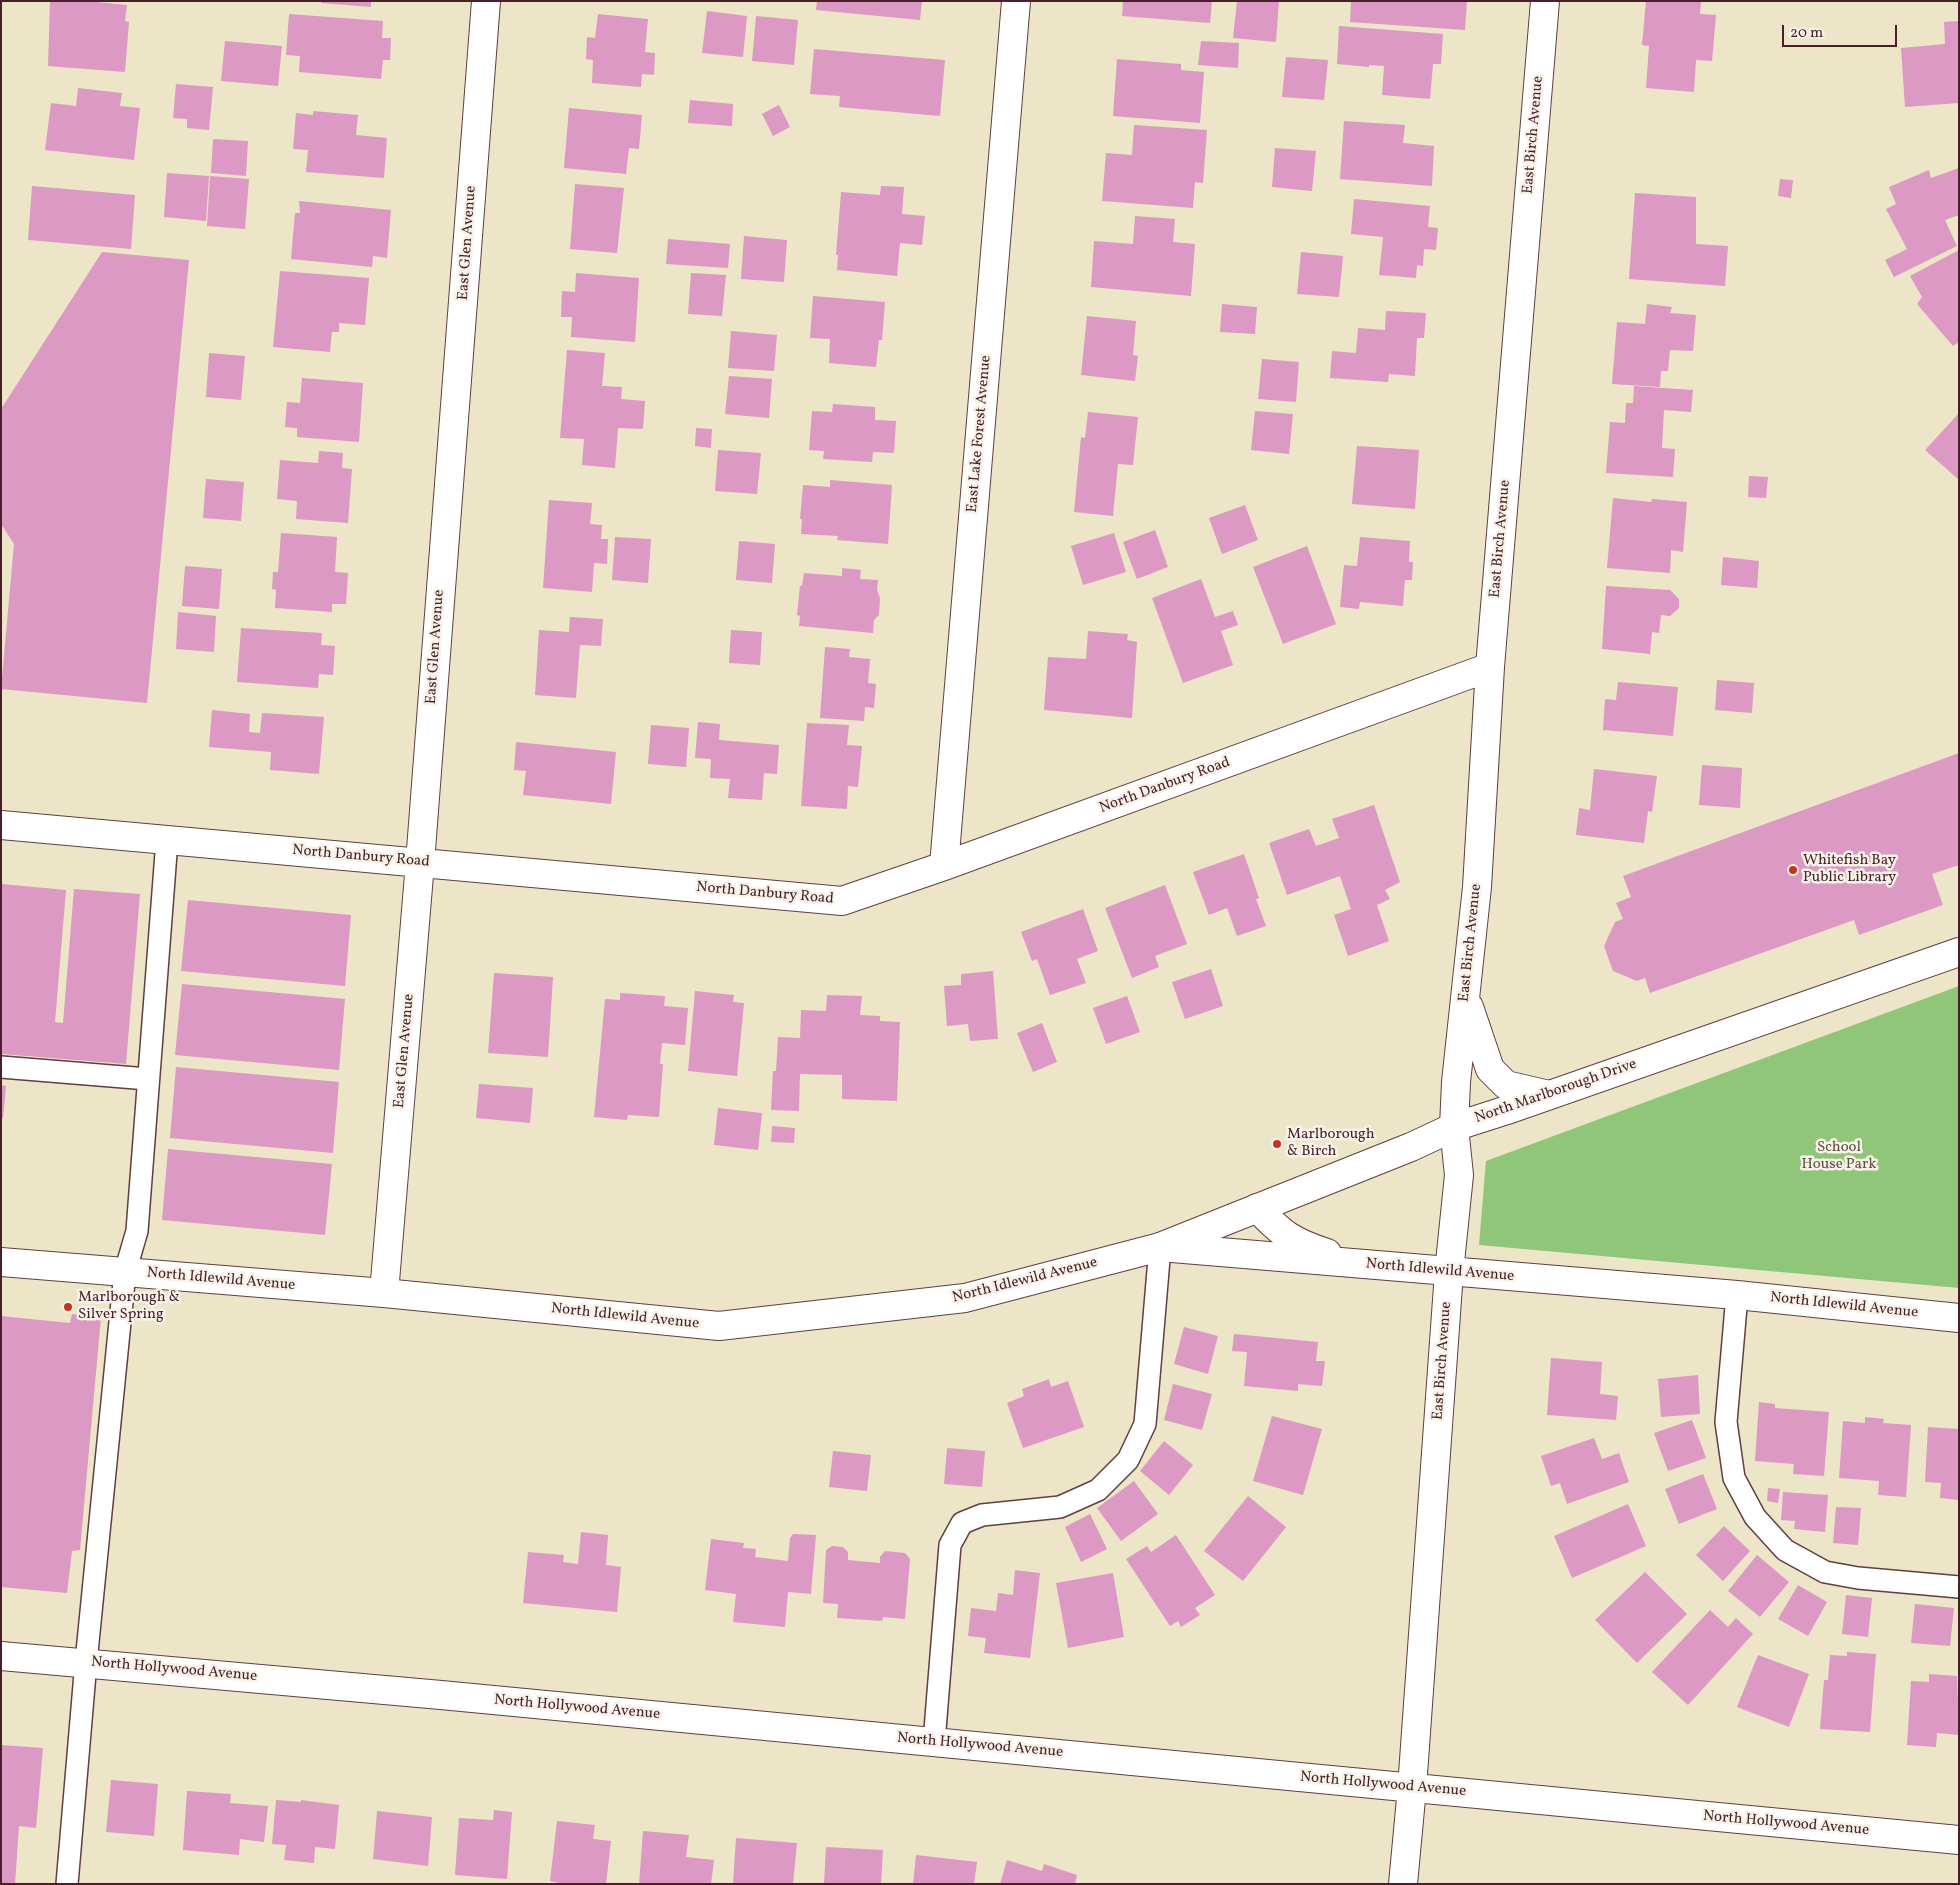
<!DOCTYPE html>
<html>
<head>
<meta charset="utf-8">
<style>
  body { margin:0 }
  #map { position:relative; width:1960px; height:1885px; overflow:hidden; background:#ece5c7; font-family:Vollkorn,serif }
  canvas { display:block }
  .frame { position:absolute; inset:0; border:2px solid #4a1f2b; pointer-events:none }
  .scale { position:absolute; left:1782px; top:25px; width:115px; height:22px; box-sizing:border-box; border:2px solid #4a1f2b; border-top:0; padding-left:6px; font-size:15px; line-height:18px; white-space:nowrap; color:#4a1f2b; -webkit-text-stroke:4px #f7f3e8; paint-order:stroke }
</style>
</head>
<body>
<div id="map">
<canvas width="1960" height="1885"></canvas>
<div class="frame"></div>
<div class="scale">20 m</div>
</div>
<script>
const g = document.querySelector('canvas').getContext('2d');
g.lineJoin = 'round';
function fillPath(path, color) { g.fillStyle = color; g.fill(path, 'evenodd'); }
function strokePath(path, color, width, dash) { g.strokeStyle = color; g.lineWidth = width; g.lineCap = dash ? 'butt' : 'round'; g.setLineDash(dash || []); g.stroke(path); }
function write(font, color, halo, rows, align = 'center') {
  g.font = font + ' Vollkorn,serif'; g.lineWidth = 5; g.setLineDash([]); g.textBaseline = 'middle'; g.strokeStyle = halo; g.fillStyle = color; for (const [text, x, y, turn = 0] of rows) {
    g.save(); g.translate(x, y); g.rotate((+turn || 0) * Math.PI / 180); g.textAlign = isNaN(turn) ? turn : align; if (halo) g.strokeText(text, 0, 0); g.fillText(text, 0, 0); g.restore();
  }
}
fillPath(new Path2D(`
  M1959 986V1288L1479 1245 1486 1161Z`), '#90c679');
fillPath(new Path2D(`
  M50 1H87L127 5 125 21 129 22 125 72 48 66Z
  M321 1H371V7L321 3Z
  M817 1H922L920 20 816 10Z
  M1123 1H1212L1210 23 1122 16Z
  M1237 1H1279L1276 42 1233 38Z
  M1351 1H1467L1465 30 1350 22Z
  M1646 1H1701L1700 14 1716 15 1712 61 1696 60 1694 92 1646 88 1649 46 1642 45Z
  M707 11 747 16 743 57 702 53Z
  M289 14 383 21 382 38H391L390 60H383L381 79 299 72 300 56 286 55Z
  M598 14 648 19 645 52 655 53 654 75 642 74 641 87 592 83 593 60 586 59 587 37 595 38Z
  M756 16 798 20 794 65 752 61Z
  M1959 21V103L1905 107 1901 48 1945 44 1944 22Z
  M1339 26 1443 34 1441 64H1433L1430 99 1382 95 1384 66 1369 65V67L1337 64Z
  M225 41 282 46 278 86 221 81Z
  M1201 41 1239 43 1238 68 1198 65Z
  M814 49 945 60 940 116 839 107 840 96 810 94Z
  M1286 57 1328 60 1324 100 1282 97Z
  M1117 59 1181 64V70L1204 72 1200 123 1113 116Z
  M176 84 213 87 209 130 187 128V119L173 118Z
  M78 88 122 93 120 106 140 108 134 160 45 150 51 103 76 106Z
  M690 100 733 104 732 126 688 123Z
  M779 105 790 127 773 136 762 114Z
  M569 108 642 115 639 149 629 148 626 174 564 168Z
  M313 111 358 115 356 135 387 138 384 178 306 172 308 150 293 149 296 113 313 115Z
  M1344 121 1405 125 1403 143 1434 146 1432 186 1340 179Z
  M1134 125 1207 130 1203 183 1195 182 1193 208 1102 201 1106 153 1132 155Z
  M213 139 248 141 246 176 211 173Z
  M1275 148 1316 151 1312 191 1272 187Z
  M1959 168V215L1945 220 1957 246 1894 277 1885 260 1907 249 1886 209 1896 204 1889 187 1929 170 1931 178Z
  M167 173 209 176 206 221 164 217Z
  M210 176 249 179 245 229 207 226Z
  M1780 179 1793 180 1791 198 1778 196Z
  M575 184 624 188 617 253 570 249Z
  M32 186 135 195 131 249 28 240Z
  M881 186 904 187 902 214 925 216 922 245 900 243 897 276 837 270 838 255H836L841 192 880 195Z
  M1635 193 1696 197V244L1728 246 1725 286 1629 279Z
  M1354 199 1430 206 1428 227 1438 228 1436 250 1424 249 1423 266 1417 265 1416 278 1379 275 1383 237 1351 234Z
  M299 201 391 210 387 258 373 256 372 267 291 259 295 213H300Z
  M1135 216 1175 219 1173 242 1195 244 1191 296 1091 287 1094 241 1133 244Z
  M744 236 787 240 784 282 741 279Z
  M668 239 730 244 728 268 666 264Z
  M1959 250V342L1953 346 1917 304 1922 297 1910 276Z
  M102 252 189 260 147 703 1 689 14 544 1 524V409Z
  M1301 252 1343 256 1339 297 1297 294Z
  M280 271 369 278 365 325 339 323V332H332L330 352 273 347Z
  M576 273 639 278 635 342 571 337 572 317H561L562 291 575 292Z
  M691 273 726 275 722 316 688 314Z
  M813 296 885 302 882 340H879L876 367 829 363 830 339 810 338Z
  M1222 304 1257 307 1255 334 1220 332Z
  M1647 304 1672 307 1670 313 1696 315 1693 351 1670 350 1668 371H1661L1660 387 1612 384 1617 322 1645 324Z
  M1386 311 1426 313 1424 338H1417L1415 376 1389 374 1388 382 1330 378 1332 351 1356 353 1358 328 1385 330Z
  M1087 316 1136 321 1133 355 1138 356 1135 381 1081 375Z
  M731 331 777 335 774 371 728 368Z
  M567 350 605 353 602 386 622 387 621 399 645 401 643 429 618 428 615 468 582 465 584 439 560 438Z
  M209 353 245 356 241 400 206 397Z
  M1262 359 1299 362 1296 402 1258 399Z
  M729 376 772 379 769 418 725 414Z
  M302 378 363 383 359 442 297 437V428L285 427 287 402 300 403Z
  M1634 386 1693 390 1691 412 1664 410 1662 448 1675 449 1673 477 1606 473 1610 422 1625 423 1626 403H1633Z
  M833 404 875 407V420L896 421 894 453 873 452 872 462 823 459 824 451 809 450 812 411 832 412Z
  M1255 411 1293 414 1289 454 1251 450Z
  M1088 412 1138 417 1133 465 1118 464 1113 516 1074 512 1081 437 1085 438Z
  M1959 413V478L1958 479 1925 450Z
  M696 428 712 429 711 448 695 446Z
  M1357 446 1419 450 1415 509 1352 504Z
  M718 450 761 453 757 494 715 491Z
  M319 451 343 453 342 468 352 469 348 523 296 519 297 501 277 499 280 460 318 463Z
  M1749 476 1768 477 1766 498 1748 497Z
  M206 479 244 482 241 521 203 518Z
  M830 480 892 485 888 544 837 540 838 536 801 534 802 519H800L803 485 830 487Z
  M1613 498 1651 502 1652 499 1687 502 1683 552 1671 550 1670 573 1607 568Z
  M549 500 592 503 590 524 602 525 601 539H608L607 564 594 563 592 592 543 588Z
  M1245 505 1258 540 1222 554 1209 518Z
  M1155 530 1168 567 1137 579 1123 542Z
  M281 533 337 537 335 572 348 573 346 604H332V612L275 608 276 590 272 589 273 572H278Z
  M1114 533 1126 572 1083 585 1071 546Z
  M615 537 651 539 648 583 612 580Z
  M1360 537 1410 541 1409 562H1413L1412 580H1405L1403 606 1360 602 1359 609 1340 607 1344 565 1357 566Z
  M739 541 775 544 772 583 736 580Z
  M1307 546 1336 624 1283 644 1253 567Z
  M1723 557 1759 561 1757 588 1721 585Z
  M185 566 222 569 219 609 182 606Z
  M842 568 861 570 860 579 878 580 877 590 880 598 879 615 874 620 873 633 799 626 800 616 797 615 800 586H802L804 573 842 576Z
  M1201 579 1215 617 1233 611 1238 625 1221 631 1233 665 1183 683 1152 598Z
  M1606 586 1670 590 1679 599V608L1670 616 1661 615 1659 633 1652 632 1650 654 1602 649Z
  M178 612 216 616 214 652 176 649Z
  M570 617 603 619 601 646 580 645 576 698 535 695 539 630 569 632Z
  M241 628 322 633 321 645 335 646 333 675 319 674 318 688 237 682Z
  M731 630 762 632 760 665 729 663Z
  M1088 631 1128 634 1127 640 1137 642 1132 718 1044 710 1048 657 1086 659Z
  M825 647 850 649 849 657 870 659 868 683 876 684 874 708 865 707 864 721 820 718Z
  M1717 680 1754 683 1752 713 1715 710Z
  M1618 682 1678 687 1673 736 1603 730 1605 699 1616 700Z
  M212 710 250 714 249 732 260 733 262 713 324 717 319 774 270 770 271 752 209 747Z
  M698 722 720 724 719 740 779 745 777 774 764 773 762 800 728 798 730 779 710 778 711 759 695 758Z
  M807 723 849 725 847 745 862 746 858 787 848 786 847 809 801 806Z
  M651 725 689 728 686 767 648 764Z
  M516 742 616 752 611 804 523 795 526 771 514 770Z
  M1959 753V865L1932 874 1943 905 1859 935 1854 920 1650 993 1645 978 1637 981 1613 971 1604 946 1615 922 1623 919 1616 903 1631 897 1623 876Z
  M1702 765 1742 768 1740 808 1699 805Z
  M1594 769 1657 776 1652 812 1648 811 1644 843 1576 835 1579 808 1590 810Z
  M1374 805 1400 882 1385 890 1390 899 1377 905 1389 941 1348 956 1334 915 1351 909 1340 876 1287 895 1269 843 1309 829 1316 846 1339 838 1332 819Z
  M1244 854 1259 898 1256 899 1266 926 1237 936 1227 908 1209 915 1193 872Z
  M2 884 66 890 55 1022 63 1023 74 889 140 894 126 1064 1 1054Z
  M1165 885 1187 944 1155 956 1159 967 1132 978 1105 908Z
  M188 900 351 915 345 986 181 971Z
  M1083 909 1098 951 1077 959 1086 983 1050 995 1037 959 1032 961 1021 932Z
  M1211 969 1223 1006 1185 1019 1172 982Z
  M993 971 998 1039 970 1041 968 1024 947 1026 944 986 961 985V974Z
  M494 973 553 977 548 1057 488 1053Z
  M182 984 345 999 339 1070 175 1055Z
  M695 991 734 995 733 1002 744 1003 737 1076 688 1071Z
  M620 993 665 996 664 1006 688 1008 685 1045 662 1043 660 1064H663L659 1117 628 1115 627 1120 594 1117 605 999 620 1000Z
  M827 995 862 996 860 1015 880 1016V1021L900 1022 897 1101 842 1099V1075L800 1074 799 1111 771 1110 773 1071H776L778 1037 800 1038 801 1010 826 1011Z
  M1127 996 1140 1032 1106 1044 1093 1008Z
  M1042 1023 1057 1062 1033 1072 1017 1033Z
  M176 1067 339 1082 333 1153 170 1138Z
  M479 1084 533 1088 530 1123 476 1118Z
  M1 1085 6 1086 3 1118H1Z
  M718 1108 762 1113 758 1150 714 1145Z
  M772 1126 795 1128 794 1143 771 1142Z
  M168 1149 332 1164 325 1235 162 1220Z
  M72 1314 101 1317 80 1550 72 1551 67 1593 1 1587V1316L70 1323Z
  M1184 1327 1218 1336 1208 1374 1174 1364Z
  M1234 1334 1318 1342 1316 1361H1325L1322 1386 1298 1384V1391L1244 1386 1247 1352 1232 1351Z
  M1551 1358 1602 1362 1600 1394 1618 1396 1616 1420 1547 1415Z
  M1698 1375 1700 1414 1661 1417 1658 1379Z
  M1049 1379 1051 1387 1068 1381 1084 1427 1023 1448 1007 1403 1024 1396 1022 1389Z
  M1173 1384 1212 1394 1202 1430 1164 1420Z
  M1759 1402 1775 1404V1408L1829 1412 1824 1476 1793 1474 1794 1464 1755 1461Z
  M1272 1416 1322 1429 1303 1495 1253 1481Z
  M1865 1417 1884 1419 1883 1423 1911 1425 1906 1497 1878 1495 1879 1481 1839 1478 1843 1421 1865 1423Z
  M1692 1420 1706 1458 1668 1471 1654 1433Z
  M1928 1427 1959 1429V1500L1940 1498 1941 1483 1925 1482Z
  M1594 1438 1602 1459 1619 1453 1629 1482 1567 1504 1560 1483 1551 1486 1541 1456Z
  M1164 1441 1193 1465 1169 1495 1140 1471Z
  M947 1448 985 1451 982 1487 944 1484Z
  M833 1451 871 1455 867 1491 829 1487Z
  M1703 1474 1717 1509 1679 1524 1665 1489Z
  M1134 1481 1158 1514 1121 1541 1097 1508Z
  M1768 1488 1780 1489 1778 1503 1767 1501Z
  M1783 1492 1828 1495 1825 1532 1794 1529 1795 1521 1781 1520Z
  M1248 1496 1286 1527 1243 1581 1204 1551Z
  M1628 1504 1646 1546 1572 1578 1554 1536Z
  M1836 1507 1861 1508 1858 1545 1833 1543Z
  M1090 1514 1107 1549 1081 1562 1065 1527Z
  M1724 1526 1750 1551 1723 1581 1696 1555Z
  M581 1532 608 1535 606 1565 621 1567 617 1612 523 1603 528 1552 564 1555 563 1562 578 1564Z
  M793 1534 816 1535 811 1594 788 1592 785 1627 733 1622 736 1594 705 1590 711 1539 744 1543 743 1548 756 1549 755 1557 788 1561 790 1538Z
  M1176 1535 1215 1595 1195 1608 1200 1615 1181 1627 1178 1621 1170 1626 1126 1559 1147 1546 1151 1552Z
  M832 1546 843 1547 848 1552V1560L880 1563V1557L885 1551 905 1553 910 1559 905 1619 883 1617 882 1621 837 1618 838 1604 823 1603 826 1550Z
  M1757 1555 1789 1582 1760 1617 1728 1591Z
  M1015 1570 1040 1573 1030 1658 984 1653 986 1638 968 1636 971 1608 996 1611 998 1593 1013 1595Z
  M1645 1572 1687 1614 1637 1663 1595 1620Z
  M1113 1573 1124 1637 1068 1648 1056 1583Z
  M1798 1585 1827 1602 1808 1636 1778 1619Z
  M1846 1595 1872 1598 1868 1637 1842 1634Z
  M1915 1604 1954 1608 1950 1646 1911 1643Z
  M1710 1610 1728 1627 1736 1618 1753 1634 1688 1705 1652 1672Z
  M1847 1652 1876 1654 1870 1732 1820 1729 1824 1680H1828L1830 1655 1847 1656Z
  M1758 1655 1809 1674 1789 1727 1737 1707Z
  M1929 1674 1957 1676 1959 1735 1937 1733 1936 1747 1907 1745 1911 1681 1929 1682Z
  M1 1745 43 1748 36 1828 19 1826 15 1884H1Z
  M111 1780 158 1784 154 1836 106 1832Z
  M187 1791 231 1794 230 1803 268 1806 264 1842 240 1839 239 1855 183 1850Z
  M276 1800 301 1802V1800L339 1805 335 1849 315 1847 314 1863 284 1860 286 1845 272 1844Z
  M494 1810 512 1812 507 1879 455 1875 459 1818 493 1820Z
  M377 1811 432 1817 428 1866 373 1859Z
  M557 1821 595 1825 593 1839 611 1841 606 1884H564L550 1881Z
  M643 1831 689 1835 686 1857 714 1860 711 1884H639Z
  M736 1838 797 1843 793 1884H733Z
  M826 1847 883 1850 881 1884H824Z
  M916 1855 977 1862 974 1884H913Z
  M1007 1860 1042 1871 1044 1864 1077 1875 1075 1884H1000Z`), '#dc99c4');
const service = new Path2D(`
  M1 1067 148 1079
  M1737 1295 1726 1422 1734 1478 1755 1517 1785 1550 1825 1572 1858 1578 1959 1587
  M934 1742 950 1545 962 1523 982 1515 1060 1507 1098 1490 1128 1460 1145 1424 1160 1247
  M67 1884 86 1662 125 1272 137 1231 167 840`);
const minor = new Path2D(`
  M1 825 842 901 944 866 1490 667
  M944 866 1016 1
  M1469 1007 1490 1069 1506 1085 1549 1095
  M1257 1208C1282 1234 1292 1242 1327 1253
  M1160 1247 1737 1295 1959 1318
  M384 1293 420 863 486 1
  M1 1656 441 1695 1959 1840
  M1403 1884 1412 1788 1449 1272 1459 1175 1454 1127 1456 1082 1477 887 1490 667 1545 1`);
const tertiary = new Path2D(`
  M1 1262 384 1293 719 1326 965 1298 1160 1247 1411 1147 1454 1127 1507 1110 1959 952`);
strokePath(service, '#623d42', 24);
strokePath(minor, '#623d42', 30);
strokePath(tertiary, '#623d42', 30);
strokePath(service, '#fff', 21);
strokePath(minor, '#fff', 28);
strokePath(tertiary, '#fff', 28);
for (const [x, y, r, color] of [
  [1793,870,5,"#c8321e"],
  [1277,1144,5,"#c8321e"],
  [68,1307,5,"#c8321e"]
]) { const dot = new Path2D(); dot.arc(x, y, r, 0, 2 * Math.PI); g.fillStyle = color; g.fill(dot); strokePath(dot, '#f7f3e8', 2); }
write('15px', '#4a1f2b', '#f7f3e8', [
  ["East Birch Avenue",1534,135,-85],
  ["East Glen Avenue",468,243,-86],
  ["East Lake Forest Avenue",980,434,-85],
  ["East Birch Avenue",1501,539,-85],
  ["East Glen Avenue",436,647,-86],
  ["North Danbury Road",1165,786,-20],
  ["North Danbury Road",361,857,5],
  ["North Danbury Road",765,894,5],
  ["East Birch Avenue",1471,943,-84],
  ["East Glen Avenue",405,1051,-85],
  ["North Marlborough Drive",1556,1092,-19],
  ["North Idlewild Avenue",1440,1271,5],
  ["North Idlewild Avenue",221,1280,5],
  ["North Idlewild Avenue",1025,1281,-14],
  ["North Idlewild Avenue",1844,1306,6],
  ["North Idlewild Avenue",625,1317,6],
  ["East Birch Avenue",1443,1361,-86],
  ["North Hollywood Avenue",174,1670,5],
  ["North Hollywood Avenue",577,1708,5],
  ["North Hollywood Avenue",980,1746,5],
  ["North Hollywood Avenue",1383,1785,5],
  ["North Hollywood Avenue",1786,1824,5]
]);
write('15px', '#4a1f2b', '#f7f3e8', [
  ["Whitefish Bay",1803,861],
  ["Public Library",1803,878],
  ["Marlborough",1287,1135],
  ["& Birch",1287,1152],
  ["Marlborough &",78,1298],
  ["Silver Spring",78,1315]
], 'left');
write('15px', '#5f5142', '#f7f3e8', [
  ["School",1839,1148],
  ["House Park",1839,1165]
]);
</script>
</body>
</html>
